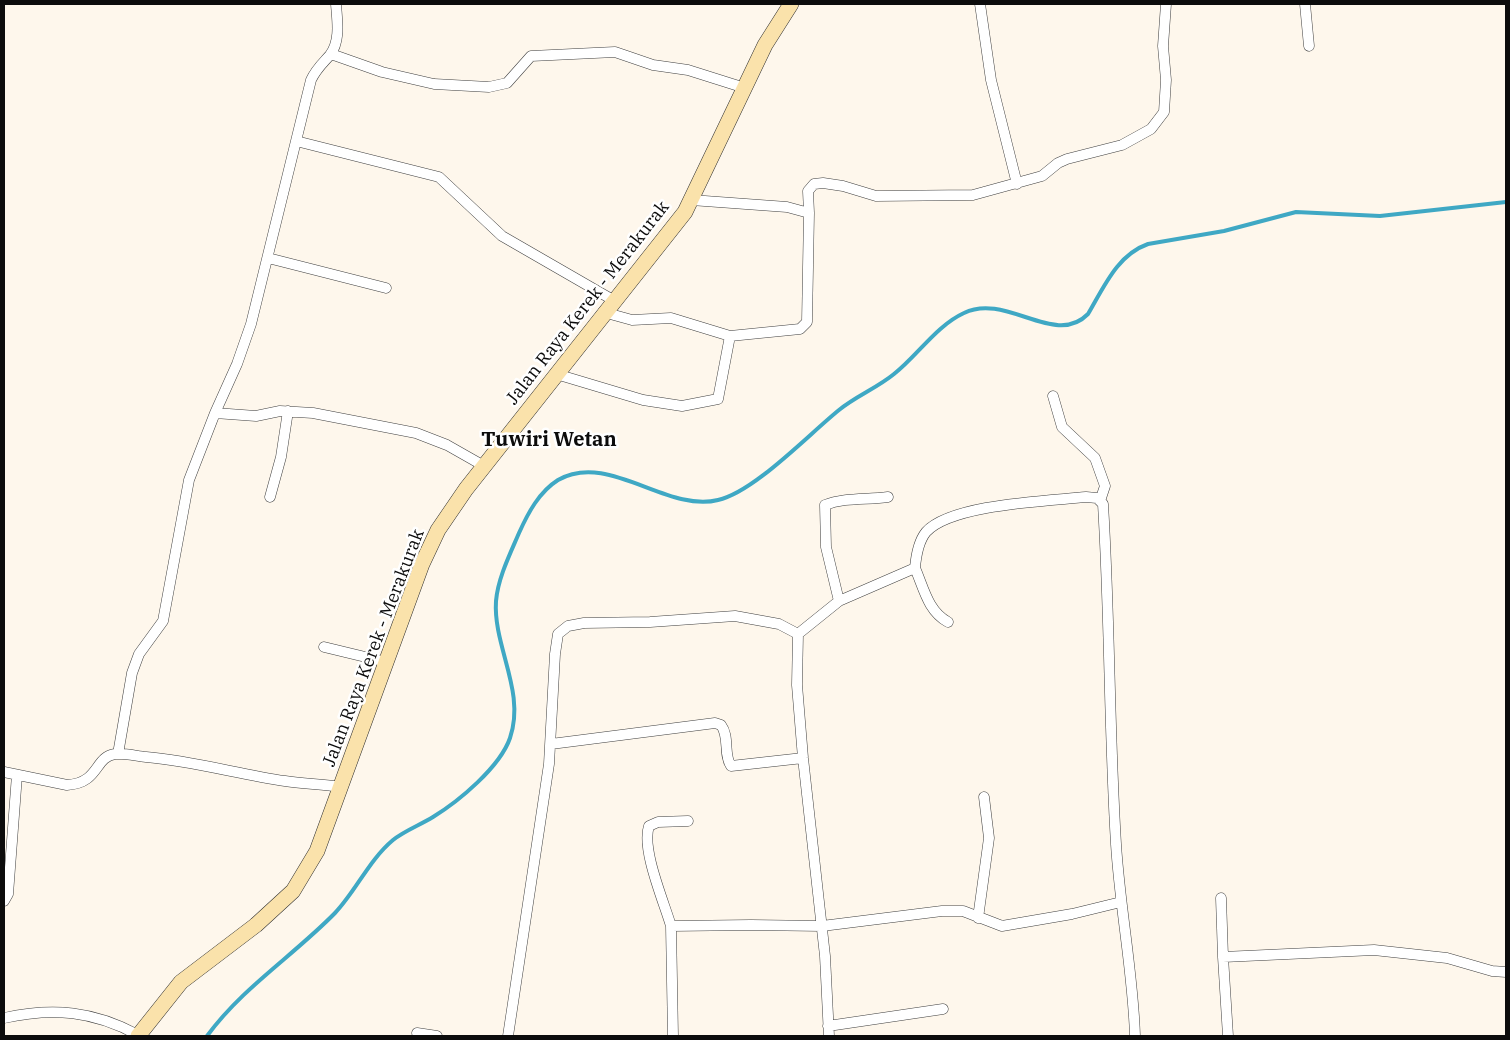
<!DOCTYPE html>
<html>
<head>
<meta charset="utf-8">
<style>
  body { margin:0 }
  #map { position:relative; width:1510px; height:1040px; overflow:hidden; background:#fef7ec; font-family:"IBM Plex Serif",serif }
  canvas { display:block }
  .frame { position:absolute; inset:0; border:5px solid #0c0c0c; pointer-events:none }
</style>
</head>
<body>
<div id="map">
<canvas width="1510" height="1040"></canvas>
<div class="frame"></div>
</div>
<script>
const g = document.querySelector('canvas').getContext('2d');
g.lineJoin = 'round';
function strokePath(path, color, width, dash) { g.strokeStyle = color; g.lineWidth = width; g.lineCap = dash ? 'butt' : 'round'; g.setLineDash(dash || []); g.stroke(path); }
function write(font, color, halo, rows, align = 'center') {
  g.font = font + ' "IBM Plex Serif",serif'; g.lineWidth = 5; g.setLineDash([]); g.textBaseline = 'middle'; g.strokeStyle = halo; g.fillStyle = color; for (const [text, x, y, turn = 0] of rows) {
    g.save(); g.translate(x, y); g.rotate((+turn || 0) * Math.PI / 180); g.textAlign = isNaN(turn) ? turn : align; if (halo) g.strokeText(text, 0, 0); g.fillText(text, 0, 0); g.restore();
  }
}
strokePath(new Path2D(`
  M207 1036C243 987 293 956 335 913 356 891 369 860 393 840 404 831 420 825 433 817 459 801 500 767 510 738 526 691 493 647 496 601 498 578 510 554 519 533 528 513 539 492 558 480 608 451 667 513 718 500 754 492 808 435 839 410 856 396 877 388 894 374 918 355 936 326 964 313 1006 292 1055 348 1088 314 1104 287 1117 255 1148 244L1224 231 1296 212 1380 216 1506 202`), '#3fa8c4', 4);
const street = new Path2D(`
  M980 4 991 80 1017 184
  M1305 4 1309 46
  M331 54 382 72 434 84 489 87 507 83 531 56 615 52 653 65 688 70 745 88
  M296 141 439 177 502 236 613 300
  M691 200 787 207 809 213 808 191 814 184 823 183 843 186 876 196 973 195 1042 176 1058 163 1067 159 1122 145 1151 129 1164 112 1166 80 1163 46 1166 4
  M268 258 386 288
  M603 312 632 320 671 318 730 336 800 329 807 322 809 213
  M556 374 643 400 682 406 718 399 730 336
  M1053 396 1062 427 1095 458 1105 486 1100 501
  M215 413 237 364 251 324 311 80C316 69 322 64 330 55 341 40 337 20 336 4
  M270 497 281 457 288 411
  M915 568C924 589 928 611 948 622
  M839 601 826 547 825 505C845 497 867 500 888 497
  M324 647 386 662
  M551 744 715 723 721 725C730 737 723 754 731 766L803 758
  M118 754 132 673 139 654 163 621 189 480 215 413 256 416 280 411 313 413 416 433 447 445 484 466
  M4 772 67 785C100 783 94 757 115 754 125 753 136 756 146 757 193 761 238 774 285 781 304 784 322 784 341 787
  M1221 898 1223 957
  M4 901 8 894 17 775
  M978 918 989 838 984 797
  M671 926C664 902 641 849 649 826L658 822 688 821
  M4 1018C53 1007 94 1011 138 1035
  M828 1026 943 1009
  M417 1033 437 1036
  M508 1036 549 764 555 654 558 634 568 626 584 623 650 622 735 616 779 624 798 634
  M673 1036 671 926 751 925 822 926 942 911H963L1002 926 1072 914 1121 902
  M829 1036 825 956 803 758 797 685 798 634 839 601 915 568C916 556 918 542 926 532 951 504 1048 501 1086 497L1097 498 1103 504C1110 617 1109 731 1116 844 1120 909 1133 972 1135 1036
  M1228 1036 1223 957 1374 950 1447 958 1492 971 1506 972`);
const secondary = new Path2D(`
  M138 1036 181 982 256 925 293 891 317 851 422 564 438 530 466 489 685 212 765 45 791 4`);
strokePath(street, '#3f3f3f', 11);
strokePath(secondary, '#2e2e2e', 16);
strokePath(street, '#fff', 10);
strokePath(secondary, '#fae2ab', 15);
write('18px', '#0c0c0c', '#fff', [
  ["Jalan Raya Kerek - Merakurak",588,303,-52],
  ["Jalan Raya Kerek - Merakurak",374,648,-69]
]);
write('bold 20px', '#0c0c0c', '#fff', [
  ["Tuwiri Wetan",549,440]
]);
</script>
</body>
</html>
